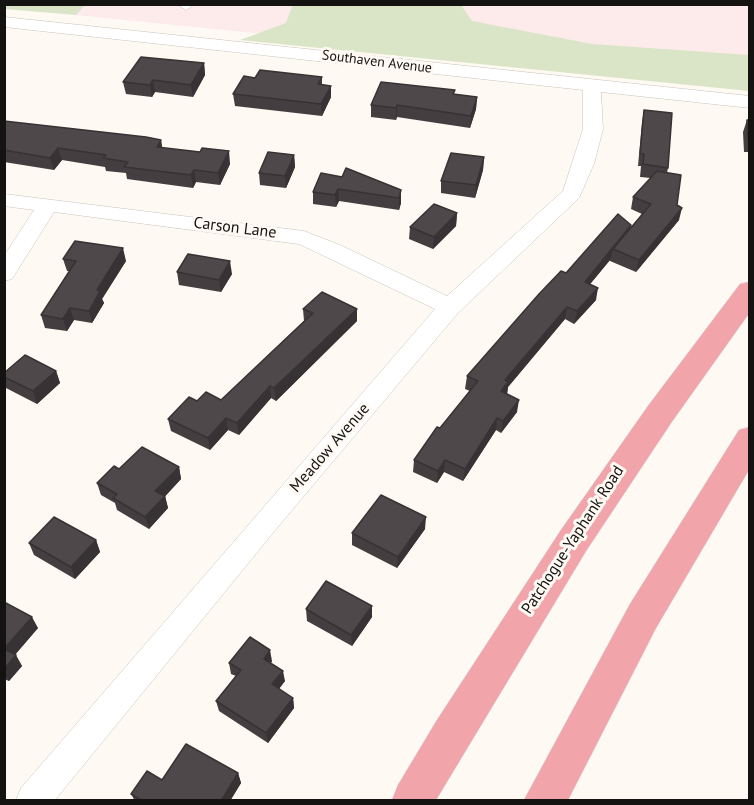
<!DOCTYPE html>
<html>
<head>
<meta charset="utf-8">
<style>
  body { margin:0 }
  #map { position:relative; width:754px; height:805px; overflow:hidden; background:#fef9f2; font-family:"PT Sans",sans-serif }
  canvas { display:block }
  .frame { position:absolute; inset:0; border:6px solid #141311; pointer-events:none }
</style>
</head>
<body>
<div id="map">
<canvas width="754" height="805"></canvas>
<div class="frame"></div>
</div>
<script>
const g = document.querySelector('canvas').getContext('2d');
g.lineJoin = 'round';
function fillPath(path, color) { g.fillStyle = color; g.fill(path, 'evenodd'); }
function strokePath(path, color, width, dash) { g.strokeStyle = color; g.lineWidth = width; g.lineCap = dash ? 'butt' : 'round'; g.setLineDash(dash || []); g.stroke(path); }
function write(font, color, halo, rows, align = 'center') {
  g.font = font + ' "PT Sans",sans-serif'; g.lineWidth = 6; g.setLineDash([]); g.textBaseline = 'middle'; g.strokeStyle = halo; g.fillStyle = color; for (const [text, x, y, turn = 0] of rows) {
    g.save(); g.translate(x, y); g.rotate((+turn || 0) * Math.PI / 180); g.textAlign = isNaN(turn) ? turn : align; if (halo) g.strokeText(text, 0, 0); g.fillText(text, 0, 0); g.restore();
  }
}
fillPath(new Path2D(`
  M85 4 749 5V83L76 15Z`), '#fcebea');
fillPath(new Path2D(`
  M293 4 461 5 472 21 592 44 749 55V91L240 40 286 23Z
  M4 5 5 4 85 5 76 15 5 9Z`), '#d9e5c6');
const minor = new Path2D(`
  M195 4 186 10 178 5V4Z
  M4 17 750 96V108L601 92 603 129 594 164 579 198 458 313 277 528 55 800H16L21 788 435 309 299 244 54 212 12 279 4 281V256L34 210 4 206V194L304 231 340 245 447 296 563 191 583 129V90L4 27Z`);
const major = new Path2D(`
  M750 282V312L671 423 586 551 436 800H392L398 785 437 720 561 530 648 406 740 284Z
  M750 427V468L656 628 568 800H524L630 604 739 430Z`);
strokePath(minor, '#c9c4bd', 1);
strokePath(major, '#d9d9d9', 1);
fillPath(minor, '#fff');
fillPath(major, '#f2a4ab');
fillPath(new Path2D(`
  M204 63 205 75 193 97 155 92 152 97 126 94 123 82Z
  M322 77V85L331 97 322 116 235 106 233 94 255 78Z
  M455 90 454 94 477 97 476 109 470 128 397 117 396 120 371 117V105Z
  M644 110 668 168 667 173 677 205 679 220 636 272 610 261V260L590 284 596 300 574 324 565 319 508 387 507 394 517 412 501 433 496 430 463 481 444 472 437 483 413 472 414 460 470 391 465 389 467 376 566 273 631 228 642 214 631 209 633 197 651 178 640 177 641 166H638L642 122Z
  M747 120H750V152H744L743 132Z
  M4 121 161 140 162 148 230 164 220 185 196 182 193 188 127 179 126 173 106 171 105 167 62 160 54 170 4 162Z
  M294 155 295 167 286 188 260 185 259 173Z
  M484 157 483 170 475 198 441 193V181Z
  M321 173 401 190V203L399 210 339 201 336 207 313 204V192Z
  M457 213 456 226 433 249 409 239 410 227Z
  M63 259 126 261 102 299 104 303 92 323 74 320 67 331 45 328 41 315 69 271H67Z
  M177 272 232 274 221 292 179 285Z
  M303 309H357V321L276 401 271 398 239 435 228 430 210 450 171 431 168 419 197 401 221 400 304 321Z
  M56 371 60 383 37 404 6 388 4 384V373Z
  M179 467 181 479 165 496 168 508 149 529 117 510 115 503 101 495 97 483 119 469Z
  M425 529 397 568 352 545V533Z
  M96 540 100 552 75 579 34 555 29 543Z
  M4 602 38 628 15 655 22 666 9 681 4 679Z
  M372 606V617L352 646 307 621 306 609Z
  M272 661 271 663 285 681 279 689 293 698 294 708 268 743 219 711 216 701 236 676 231 674 229 663Z
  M238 773 241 783 230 801H135L131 794 162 780Z`), '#443e40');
fillPath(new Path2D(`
  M204 63 205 75 193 97 191 85Z
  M153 80 155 92 152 97 150 85Z
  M331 86V97L322 116 321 104Z
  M477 97 476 109 470 128 471 116Z
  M397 105V117L396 120V108Z
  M161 140 163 153 157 147Z
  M58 148 62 160 54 170 50 158Z
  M229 151 230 164 220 185 218 173Z
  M294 155 295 167 286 188 285 176Z
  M484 157 483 170 475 198 476 185Z
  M194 170 196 182 193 188 191 175Z
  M338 189 339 201 336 207 335 195Z
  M401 190V203L399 210V198Z
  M682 208 679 220 636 272 639 260Z
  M457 213 456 226 433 249 434 237Z
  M631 225 628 238 613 249 610 260 582 294 585 282Z
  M123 248 126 261 102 299 104 303 92 323 89 311 97 290Z
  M230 261 232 274 221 292 219 280Z
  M598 288 596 300 574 324 577 311Z
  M567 307 565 319 508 387 507 394 501 391 505 380Z
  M70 308 74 320 67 331 63 319Z
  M357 309V321L276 401 274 388Z
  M56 371 60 383 37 404 33 391Z
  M270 386 271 398 239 435 237 423Z
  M519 400 517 412 501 433 503 421Z
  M226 418 228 430 210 450 208 438Z
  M497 418 496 430 463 481 465 469Z
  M445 460 444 472 437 483 438 471Z
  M179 467 181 479 159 503 155 491Z
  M165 496 168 508 149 529 145 517Z
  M426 517 425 529 397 568 398 557Z
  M96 540 100 552 75 579 71 567Z
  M372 606V617L352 646 351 635Z
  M32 617 38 628 10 660 4 649Z
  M270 650 272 661 266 670 264 659Z
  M16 655 22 666 9 681 4 673V669Z
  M283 671 285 681 274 695 272 684Z
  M293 698 294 708 268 743 266 733Z
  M238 773 241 783 230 801H221Z`), '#373234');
const building = new Path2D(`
  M141 57 204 63 191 85 153 80 150 85 123 82Z
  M260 70 322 77 318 84 331 86 321 104 233 94 244 76 255 78Z
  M381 82 455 90 453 94 477 97 471 116 397 105 396 108 371 105Z
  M644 110 672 113 668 168 643 164 644 154H640Z
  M747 120H750V140H748Z
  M4 121 146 137 161 140 157 147 200 152 202 148 229 151 218 173 194 170 191 175 124 167 128 162 103 158 106 155 58 148 50 158 4 150Z
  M268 152 294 155 285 176 259 173Z
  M451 153 484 157 476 185 441 181Z
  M346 168 401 190 399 198 338 189 335 195 313 192 321 173 342 177Z
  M657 171 681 175 677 205 682 208 639 260 613 249 651 204 633 197Z
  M434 204 457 213 434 237 410 227Z
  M618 214 631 225 585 282 598 288 577 311 567 307 505 380 508 382 501 391 519 400 503 421 497 418 465 469 445 460 438 471 414 460 437 427 440 428 478 381 467 376 539 294 561 271 566 273Z
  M75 241 123 248 97 290 100 291 89 311 70 308 63 319 41 315 76 261 63 259Z
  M188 254 230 261 219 280 177 272Z
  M322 292 357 309 274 388 270 386 237 423 226 418 208 438 168 419 189 397 197 401 206 392 221 400 313 313 303 309Z
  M25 355 56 371 33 391 4 377V373Z
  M142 447 179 467 155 491 165 496 145 517 113 498 117 494 97 483 114 466 119 469Z
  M381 495 426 517 398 557 352 533Z
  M54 517 96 540 71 567 29 543Z
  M326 581 372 606 351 635 306 609Z
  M4 602 32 617 4 649Z
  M250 637 270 650 264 659 283 671 272 684 293 698 266 733 216 701 241 670 229 663Z
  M4 649 16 655 4 669Z
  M186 744 238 773 221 801H143L131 794 147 771 162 780Z`);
fillPath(building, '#4f484a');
strokePath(building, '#373234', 1.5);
write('14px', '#141311', '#fef9f2', [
  ["Southaven Avenue",377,62,7]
]);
write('16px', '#141311', '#fef9f2', [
  ["Carson Lane",235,228,7],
  ["Meadow Avenue",330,448,-49],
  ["Patchogue-Yaphank Road",573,540,-57]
]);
</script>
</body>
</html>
